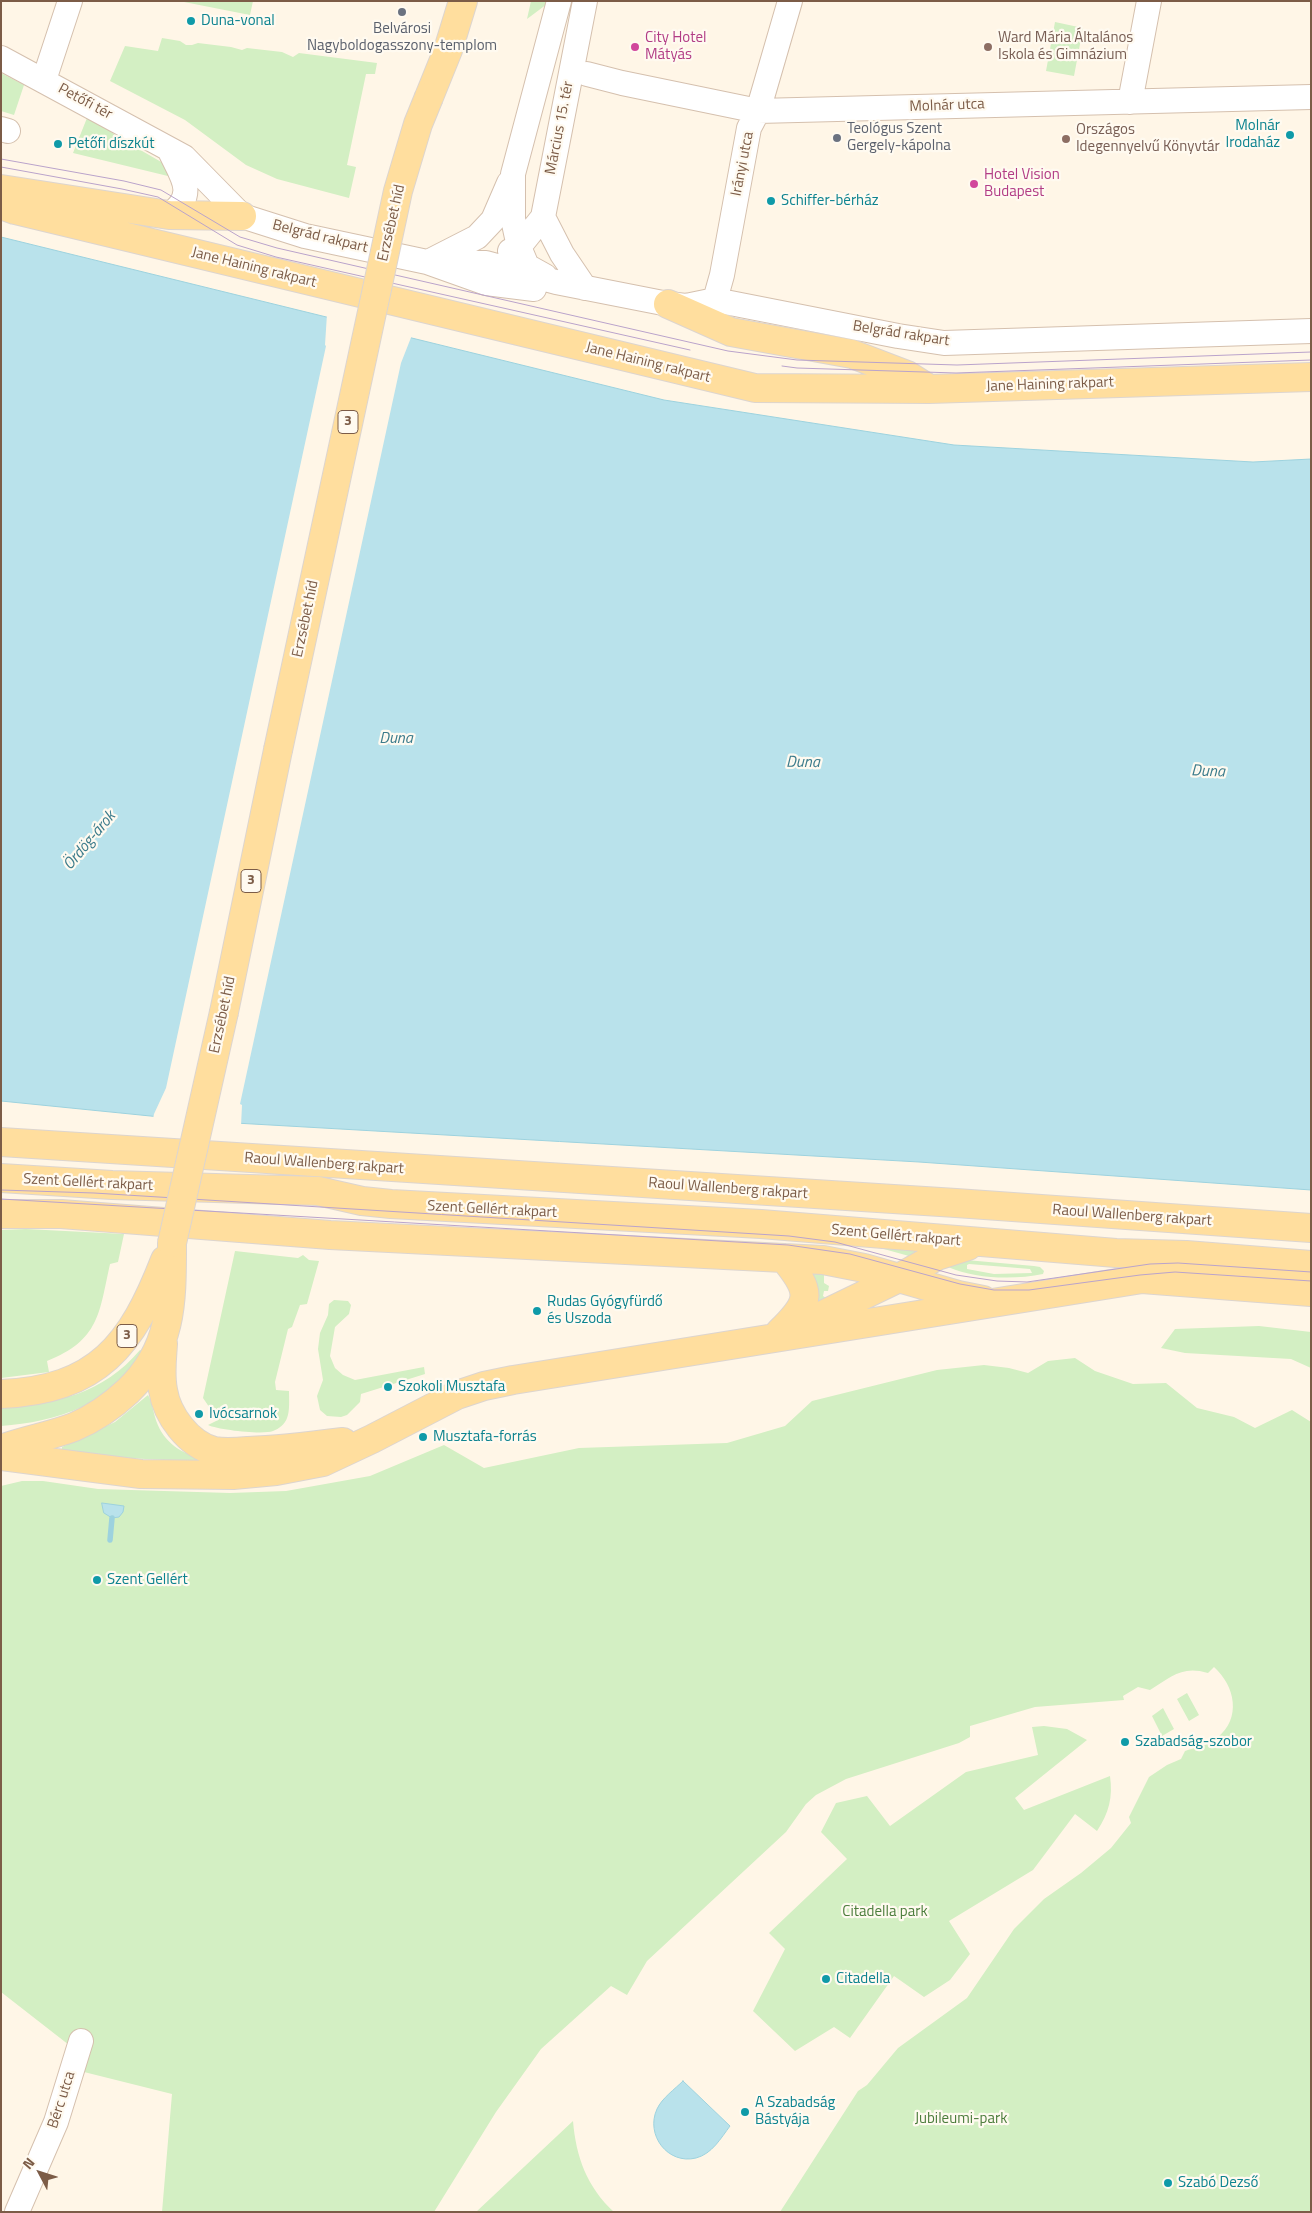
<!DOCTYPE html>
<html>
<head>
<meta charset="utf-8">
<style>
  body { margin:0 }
  #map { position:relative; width:1312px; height:2213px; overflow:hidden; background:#fff6e7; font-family:"Titillium Web",sans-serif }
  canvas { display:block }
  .frame { position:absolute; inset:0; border:2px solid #7c5c47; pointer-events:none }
  .north { position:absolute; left:15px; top:2148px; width:50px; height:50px; -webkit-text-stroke:4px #fffaf0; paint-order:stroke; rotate:310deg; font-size:14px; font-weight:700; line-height:20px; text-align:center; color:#7c5c47 }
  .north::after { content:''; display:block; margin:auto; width:18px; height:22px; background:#7c5c47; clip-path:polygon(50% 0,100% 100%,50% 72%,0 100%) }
</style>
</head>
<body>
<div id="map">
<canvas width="1312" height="2213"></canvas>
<div class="frame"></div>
<div class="north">N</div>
</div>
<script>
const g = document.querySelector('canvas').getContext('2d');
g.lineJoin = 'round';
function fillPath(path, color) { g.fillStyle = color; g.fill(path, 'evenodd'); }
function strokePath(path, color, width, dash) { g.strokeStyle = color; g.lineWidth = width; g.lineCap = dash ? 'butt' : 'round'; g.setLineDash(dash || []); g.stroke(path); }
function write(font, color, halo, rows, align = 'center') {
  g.font = font + ' "Titillium Web",sans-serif'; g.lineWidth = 4.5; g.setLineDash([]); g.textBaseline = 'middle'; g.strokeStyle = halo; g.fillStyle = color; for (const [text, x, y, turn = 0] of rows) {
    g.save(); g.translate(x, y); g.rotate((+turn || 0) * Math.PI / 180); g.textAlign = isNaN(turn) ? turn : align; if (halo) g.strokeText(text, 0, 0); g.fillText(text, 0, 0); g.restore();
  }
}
fillPath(new Path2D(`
  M179 1H253L250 15Z
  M531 1H551L527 19Z
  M1055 22 1083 28 1074 76 1046 71Z
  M162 38 180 41 186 45H192L198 43 231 47 242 50 247 48 282 52 293 57 299 53 377 63 375 74H366L347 165 356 167 349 198 277 179 246 165 185 120 110 81 125 46 158 51Z
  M1 73 24 85 14 115 1 111Z
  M89 113 116 136 163 163 172 177 73 153Z
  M26 1229 124 1234 118 1262 110 1264C99 1313 100 1340 47 1361L49 1372 1 1378V1230Z
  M873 1246 919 1249 909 1256Z
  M235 1251 298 1258 303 1255 309 1260 319 1261 307 1304 300 1305 292 1327 288 1329 275 1382 276 1390 289 1391C289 1399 290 1411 287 1418 285 1424 279 1429 273 1431 263 1435 219 1430 208 1425L218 1420 203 1398Z
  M966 1260 1034 1266 1040 1267 1044 1271 1043 1274C1014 1280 975 1279 948 1267ZM969 1264 1030 1269 1032 1273 994 1274 967 1269V1265Z
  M808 1266 872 1277 873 1279 853 1290 811 1305C817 1291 816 1278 808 1266ZM824 1272 858 1277 860 1279 854 1287 826 1298 823 1296 824 1291H828L829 1286 824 1283Z
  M334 1300 348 1301 351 1305 349 1314 335 1327 330 1356 335 1368 343 1375 355 1380 424 1367 425 1374 361 1394 360 1402 347 1415 341 1417 327 1416 320 1410 317 1396 323 1380 318 1349 320 1333 328 1315 329 1304Z
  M1259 1326 1311 1332V1368L1291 1359 1185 1353 1161 1348 1175 1329Z
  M140 1350 142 1351C115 1404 56 1422 1 1426V1407C56 1404 103 1394 140 1350Z
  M1075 1358 1095 1371 1133 1384 1166 1383 1197 1408 1234 1417 1255 1428 1292 1410 1311 1422V2212H780L858 2091 867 2085 898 2048 967 1998 1014 1929 1044 1899 1081 1873 1111 1848 1131 1823 1129 1817 1149 1777 1167 1765 1181 1759 1185 1751C1194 1748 1209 1745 1217 1738 1242 1718 1235 1686 1214 1667L1208 1673C1182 1665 1171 1677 1150 1690L1138 1687 1123 1696 1124 1700 1035 1707 970 1726V1737L959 1743 846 1779 816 1795 806 1804 786 1832 647 1961 627 1995 611 1986 541 2049 496 2112 434 2212H162L172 2094 72 2069 78 2052 1 1992V1486L22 1481H43L98 1489 230 1493 286 1491 370 1476 444 1445 484 1468 579 1448 727 1443 785 1426 812 1401 937 1370 984 1365 1009 1368 1028 1373 1048 1361Z
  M148 1395C152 1401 153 1410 155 1417 161 1439 178 1453 200 1457L199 1462 110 1457 62 1450V1447L115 1422Z
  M1187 1693 1199 1715 1189 1721 1177 1699Z
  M1163 1708 1174 1729 1162 1736 1152 1716Z
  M1044 1726 1067 1729 1087 1740 1015 1798 1024 1810 1110 1776C1113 1797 1109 1813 1097 1831L1075 1814 1033 1870 949 1921 970 1954 950 1980 924 1997 894 1976 850 2038 834 2027 795 2051 753 2011 785 1949 769 1933 847 1859 821 1832 836 1803 867 1796 890 1826 966 1772 1038 1755 1032 1727Z
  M573 2121C576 2157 587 2187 614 2212H476Z`), '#d3efc3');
const water = new Path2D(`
  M1 237 664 400 954 445 1253 462 1311 459V1190L919 1162 200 1121 1 1101Z
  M102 1503 124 1506 123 1512 119 1517 112 1518 104 1513Z
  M683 2081 730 2126C721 2138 712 2154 696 2158 668 2165 645 2135 657 2109 662 2098 675 2089 683 2081Z`);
fillPath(water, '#b9e2eb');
strokePath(water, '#9dd2de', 1);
fillPath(new Path2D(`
  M327 314 412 335 401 363 240 1104 242 1105 241 1126 153 1119 154 1114 166 1088 326 346 325 345Z`), '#fff6e7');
strokePath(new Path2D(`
  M110 1540 112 1518`), '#9dd2de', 5.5);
const minor = new Path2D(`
  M1 58 184 157 242 216 305 236 427 262 486 283 534 289
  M587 74 622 83 758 111 1311 97
  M44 80 70 1
  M1130 102 1149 1
  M1 129 8 131
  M169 215C199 194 181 176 169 149
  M543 217 562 254 585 288
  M510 251 519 247 543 217 585 1
  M432 260 477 237 493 220 509 183
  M427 262 486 263 556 282 668 304 686 306 715 300 898 336 944 343 1311 331
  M545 276 527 266 519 247 513 219V174L559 1
  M715 300 722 275 749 128 758 111 790 1
  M17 2212 56 2122 81 2041`);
const major = new Path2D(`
  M429 97 448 50 463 1
  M1 189 169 215 242 216
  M1 205 15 210 755 388 929 389 1311 377
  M668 304 731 332 852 354 907 375 926 387
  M224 1012 278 750
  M1 1142 956 1203 1311 1228
  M1 1178 112 1185 318 1191 362 1201 391 1204 761 1224 1116 1253 1186 1255 1311 1265
  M1 1214H61L330 1235 823 1260 864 1268 958 1295 983 1300
  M806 1323 899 1278 937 1256 968 1246
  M780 1332C812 1301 812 1292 784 1258
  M163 1344C162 1359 160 1375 163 1390 167 1415 188 1444 214 1451 225 1453 237 1452 248 1451 280 1450 312 1446 343 1442
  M1 1394C98 1390 132 1345 165 1260
  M1 1449C25 1440 51 1436 74 1427 95 1418 112 1406 128 1391 173 1348 172 1301 172 1243
  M1 1456 141 1474 233 1475 276 1471 323 1462 372 1439 457 1395 484 1386 513 1380 1142 1279 1311 1292`);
strokePath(minor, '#d5c0ae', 26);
strokePath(major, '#ddd5cf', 30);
strokePath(minor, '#fff', 24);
strokePath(major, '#ffde9e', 28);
strokePath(new Path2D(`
  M1 159 124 181 161 190 240 237 277 248 728 351 797 360 957 365 1311 352
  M1 167 122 189 158 197 237 245 276 257 690 350
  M782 366 797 368 956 373 1311 360
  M1 1190 94 1193 789 1236 835 1242 956 1275 997 1281 1027 1282 1150 1264 1178 1263 1311 1272
  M1 1199 788 1245 850 1254 960 1284 994 1290H1029L1140 1275 1175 1272 1311 1281`), '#baa3cb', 1);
const majorBridge = new Path2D(`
  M278 750 398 191 418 124 429 97
  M172 1243 224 1012`);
strokePath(majorBridge, '#ddd5cf', 30, []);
strokePath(majorBridge, '#ffde9e', 28);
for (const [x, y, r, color] of [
  [402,12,5,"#6b7280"],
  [191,21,5,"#0f9aa8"],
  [635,47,5,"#d1479c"],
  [988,47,5,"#8d6e63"],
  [1290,135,5,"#0f9aa8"],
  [837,138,5,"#6b7280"],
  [1066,139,5,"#8d6e63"],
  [58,144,5,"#0f9aa8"],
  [974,184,5,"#d1479c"],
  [771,201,5,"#0f9aa8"],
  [537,1311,5,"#0f9aa8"],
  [388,1387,5,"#0f9aa8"],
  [199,1414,5,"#0f9aa8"],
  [423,1437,5,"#0f9aa8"],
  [97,1580,5,"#0f9aa8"],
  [1125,1742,5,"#0f9aa8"],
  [826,1979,5,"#0f9aa8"],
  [745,2112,5,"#0f9aa8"],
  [1168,2183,5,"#0f9aa8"]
]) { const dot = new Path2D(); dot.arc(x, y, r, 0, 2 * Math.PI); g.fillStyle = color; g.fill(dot); strokePath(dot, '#fffaf0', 2); }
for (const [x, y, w] of [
  [348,422,20],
  [251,881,20],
  [127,1336,20]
]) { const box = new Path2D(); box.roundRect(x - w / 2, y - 11.5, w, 23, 4); g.fillStyle = '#fffaf0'; g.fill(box); strokePath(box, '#7c5c47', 1); }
write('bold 14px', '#7c5c47', null, [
  ["3",348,422],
  ["3",251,881],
  ["3",127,1336]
]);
write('15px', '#0d838f', '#fffaf0', [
  ["Duna-vonal",201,21],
  ["Molnár",1280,126,"right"],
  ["Irodaház",1280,143,"right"],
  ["Petőfi díszkút",68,144],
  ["Schiffer-bérház",781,201],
  ["Rudas Gyógyfürdő",547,1302],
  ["és Uszoda",547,1319],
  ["Szokoli Musztafa",398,1387],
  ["Ivócsarnok",209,1414],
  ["Musztafa-forrás",433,1437],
  ["Szent Gellért",107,1580],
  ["Szabadság-szobor",1135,1742],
  ["Citadella",836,1979],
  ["A Szabadság",755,2103],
  ["Bástyája",755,2120],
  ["Szabó Dezső",1178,2183]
], 'left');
write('15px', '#5b616d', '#fffaf0', [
  ["Belvárosi",402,29],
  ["Nagyboldogasszony-templom",402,46],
  ["Teológus Szent",847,129,"left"],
  ["Gergely-kápolna",847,146,"left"]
]);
write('15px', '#b23c85', '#fffaf0', [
  ["City Hotel",645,38],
  ["Mátyás",645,55],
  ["Hotel Vision",984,175],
  ["Budapest",984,192]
], 'left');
write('15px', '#785e54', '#fffaf0', [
  ["Ward Mária Általános",998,38],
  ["Iskola és Gimnázium",998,55],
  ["Országos",1076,130],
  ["Idegennyelvű Könyvtár",1076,147]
], 'left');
write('15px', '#7c5c47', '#fffaf0', [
  ["Petőfi tér",85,102,28],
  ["Molnár utca",947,106,-2],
  ["Március 15. tér",560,128,-79],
  ["Irányi utca",743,164,-79],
  ["Erzsébet híd",392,223,-77],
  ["Belgrád rakpart",320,237,14],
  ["Jane Haining rakpart",254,268,14],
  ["Belgrád rakpart",901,334,9],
  ["Jane Haining rakpart",648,363,14],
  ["Jane Haining rakpart",1050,385,-2],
  ["Erzsébet híd",306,619,-78],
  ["Erzsébet híd",223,1015,-78],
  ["Raoul Wallenberg rakpart",324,1164,4],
  ["Szent Gellért rakpart",88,1183,3],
  ["Raoul Wallenberg rakpart",728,1189,4],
  ["Szent Gellért rakpart",492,1210,3],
  ["Raoul Wallenberg rakpart",1132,1216,4],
  ["Szent Gellért rakpart",896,1236,5],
  ["Bérc utca",62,2100,-72]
]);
write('15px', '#4c7d3c', '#fffaf0', [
  ["Citadella park",885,1912],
  ["Jubileumi-park",961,2119]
]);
write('italic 16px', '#3b7b8b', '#fffaf0', [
  ["Duna",396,739],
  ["Duna",803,763,1],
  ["Duna",1208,772,2],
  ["Ördög-árok",90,841,-50]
]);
</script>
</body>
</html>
